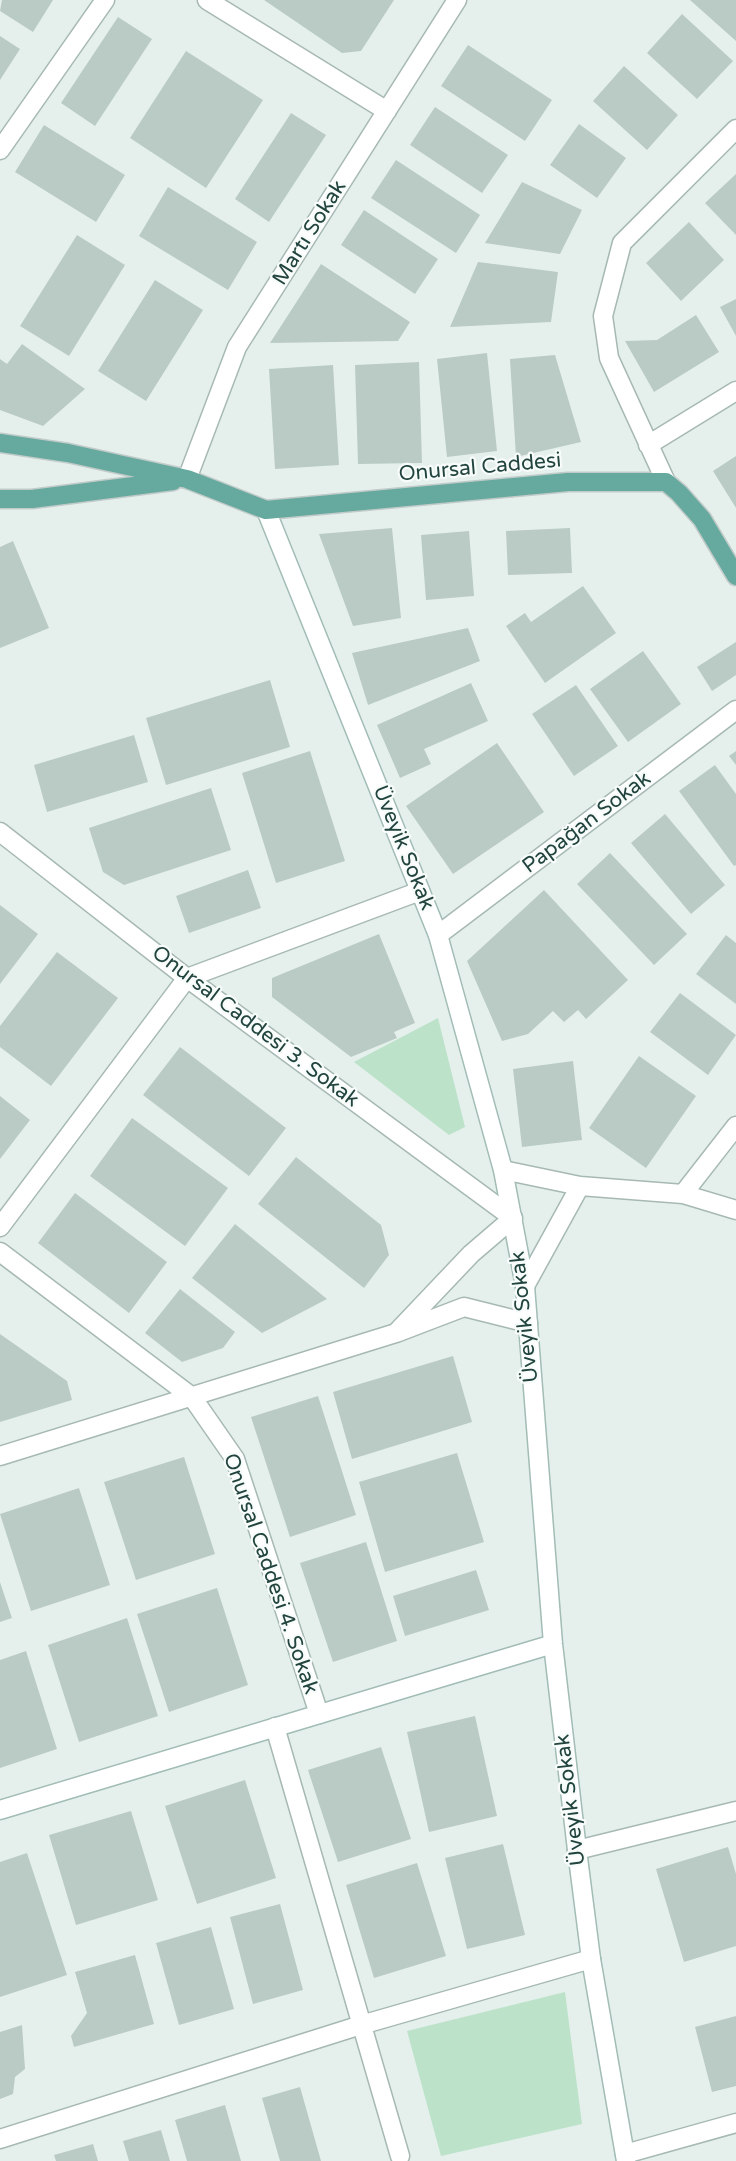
<!DOCTYPE html>
<html>
<head>
<meta charset="utf-8">
<style>
  body { margin:0 }
  canvas { display:block; background:#e5f0ec }
</style>
</head>
<body>
<canvas width="736" height="2161"></canvas>
<script>
const g = document.querySelector('canvas').getContext('2d');
g.lineJoin = 'round';
function fillPath(path, color) { g.fillStyle = color; g.fill(path, 'evenodd'); }
function strokePath(path, color, width, dash) { g.strokeStyle = color; g.lineWidth = width; g.lineCap = dash ? 'butt' : 'round'; g.setLineDash(dash || []); g.stroke(path); }
function write(font, color, halo, rows, align = 'center') {
  g.font = font + ' "Varela Round",sans-serif'; g.lineWidth = 4.5; g.setLineDash([]); g.textBaseline = 'middle'; g.strokeStyle = halo; g.fillStyle = color; for (const [text, x, y, turn = 0] of rows) {
    g.save(); g.translate(x, y); g.rotate((+turn || 0) * Math.PI / 180); g.textAlign = isNaN(turn) ? turn : align; if (halo) g.strokeText(text, 0, 0); g.fillText(text, 0, 0); g.restore();
  }
}
fillPath(new Path2D(`
  M438 1018 465 1127 449 1135 354 1062Z
  M565 1992 582 2124 441 2156 407 2031Z`), '#bce2ca');
fillPath(new Path2D(`
  M2 0H53L33 32 0 11Z
  M264 0H394L361 51 342 53Z
  M690 0H736V41Z
  M682 14 733 61 697 99 647 53Z
  M118 17 152 39 95 126 61 103Z
  M0 36 20 49 0 80Z
  M468 45 552 100 525 141 441 86Z
  M186 51 263 100 206 188 130 138Z
  M624 66 678 115 647 150 593 101Z
  M435 107 508 155 482 193 410 145Z
  M291 113 326 135 269 222 235 199Z
  M579 124 626 158 597 198 550 165Z
  M44 125 125 175 96 222 15 172Z
  M396 160 480 215 456 253 371 198Z
  M736 174V235L705 203Z
  M522 182 582 210 560 254 485 243Z
  M168 187 257 242 228 290 139 236Z
  M364 210 438 259 415 294 341 245Z
  M689 222 724 260 681 301 646 263Z
  M77 235 125 265 69 356 20 326Z
  M478 262 558 272 551 322 450 327Z
  M321 264 410 322 398 341 270 343Z
  M155 280 203 310 146 401 98 371Z
  M736 299V336L720 307Z
  M696 315 719 352 654 392 625 341 657 340Z
  M22 344 85 389 43 426 0 410V359L7 364Z
  M487 353 497 451 447 457 437 359Z
  M555 355 581 442 516 457 510 359Z
  M419 362 422 463 358 464 355 365Z
  M333 365 339 465 275 469 269 369Z
  M736 456V508L713 471Z
  M392 528 401 618 353 626 319 534Z
  M570 528 572 573 508 575 506 531Z
  M469 531 474 596 426 600 421 535Z
  M13 541 49 628 0 648V547Z
  M583 586 616 633 545 683 506 626 525 613 531 622Z
  M468 628 480 661 368 705 352 653Z
  M736 642V675L712 691 697 667Z
  M643 651 681 704 628 742 590 689Z
  M270 680 290 747 166 785 146 718Z
  M471 683 488 721 424 749 431 764 400 778 377 725Z
  M576 685 618 746 574 776 532 714Z
  M134 735 148 782 47 812 34 765Z
  M497 743 544 812 453 874 406 806Z
  M310 751 345 861 276 883 242 773Z
  M736 751V765L729 756Z
  M715 765 736 794V865L734 866 679 791Z
  M211 788 231 850 124 885 103 872 89 828Z
  M665 814 725 885 691 914 631 843Z
  M610 853 687 934 654 965 577 884Z
  M248 870 261 908 189 933 176 896Z
  M544 890 628 980 586 1019 578 1010 564 1022 553 1011 528 1034 502 1041 467 961Z
  M0 905 38 934 0 984Z
  M379 934 415 1023 394 1032 397 1038 351 1057 272 997V978Z
  M726 935 736 943V1004L696 974Z
  M57 952 118 998 51 1086 0 1047V1026Z
  M680 993 736 1035 708 1075 650 1032Z
  M180 1047 286 1128 249 1176 143 1095Z
  M639 1056 696 1096 646 1168 589 1128Z
  M573 1061 582 1140 522 1147 513 1069Z
  M0 1096 30 1120 0 1159Z
  M132 1118 228 1188 185 1246 90 1176Z
  M296 1157 381 1225 389 1255 364 1288 258 1204Z
  M75 1193 167 1262 129 1313 38 1243Z
  M235 1224 327 1299 262 1333 192 1278Z
  M180 1289 235 1332 223 1348 182 1362 145 1333Z
  M0 1334 67 1381 72 1400 0 1422Z
  M453 1356 472 1422 352 1459 333 1392Z
  M318 1396 356 1515 290 1537 251 1417Z
  M457 1453 484 1542 385 1572 359 1482Z
  M184 1457 215 1554 136 1580 104 1482Z
  M79 1488 110 1585 31 1611 0 1514Z
  M366 1542 397 1641 333 1662 300 1563Z
  M476 1570 489 1610 405 1636 393 1596Z
  M0 1582 12 1618 0 1622Z
  M217 1588 248 1685 169 1712 137 1614Z
  M127 1618 158 1716 79 1742 48 1645Z
  M26 1651 57 1749 0 1768V1660Z
  M475 1716 497 1816 429 1832 407 1732Z
  M381 1747 411 1839 338 1862 308 1770Z
  M245 1780 276 1878 197 1904 165 1806Z
  M131 1811 158 1900 76 1925 49 1835Z
  M503 1844 525 1935 467 1949 445 1858Z
  M728 1847 736 1874V1946L684 1962 656 1869Z
  M27 1853 67 1975 0 1997V1862Z
  M417 1863 446 1956 374 1978 346 1885Z
  M280 1904 303 1990 253 2004 230 1917Z
  M211 1927 234 2009 179 2025 156 1943Z
  M135 1955 154 2024 74 2047 71 2036 87 2013 75 1972Z
  M736 2016V2086L712 2092 695 2027Z
  M22 2025 25 2069 15 2077 13 2094 0 2099V2032Z
  M300 2087 321 2161H280L262 2098Z
  M225 2105 241 2161H187L175 2120Z
  M161 2130 170 2161H129L123 2141Z
  M93 2144 98 2161H56L54 2155Z`), '#bacbc5');
const street = new Path2D(`
  M207 0 387 111
  M0 150 105 0
  M648 445 736 391
  M187 479 237 347 457 0
  M666 482 609 358 603 316 622 243 736 129
  M0 832 187 978 513 1218 471 1254 396 1333
  M438 935 736 710
  M503 1170 580 1186 683 1194 736 1210
  M683 1194 736 1126
  M0 1227 187 978 420 891
  M0 1252 192 1397 235 1459 319 1714
  M525 1286 580 1186
  M0 1456 396 1333 464 1307 528 1323
  M275 1727 400 2156
  M577 1850 736 1811
  M0 2139 361 2025 591 1959
  M625 2154 736 2123`);
const secondary = new Path2D(`
  M266 510 438 935 503 1170 525 1286 553 1644 577 1850 591 1959 626 2161
  M0 1810 553 1644`);
const primary = new Path2D(`
  M0 443 68 453 187 479 266 510 568 482H666L679 493 702 519 736 576
  M0 499H32L173 481`);
strokePath(street, '#a7b9b4', 21);
strokePath(secondary, '#a2bcb6', 21);
strokePath(primary, '#c1cbc9', 21);
strokePath(street, '#fff', 18);
strokePath(secondary, '#fff', 18);
strokePath(primary, '#66a99e', 18);
write('21px', '#22443e', '#f7fbf9', [
  ["Martı Sokak",310,233,-58],
  ["Onursal Caddesi",480,468,-5],
  ["Papağan Sokak",587,823,-37],
  ["Üveyik Sokak",403,848,68],
  ["Onursal Caddesi 3. Sokak",255,1027,37],
  ["Üveyik Sokak",525,1317,-96],
  ["Onursal Caddesi 4. Sokak",270,1574,71],
  ["Üveyik Sokak",571,1800,-97]
]);
</script>
</body>
</html>
